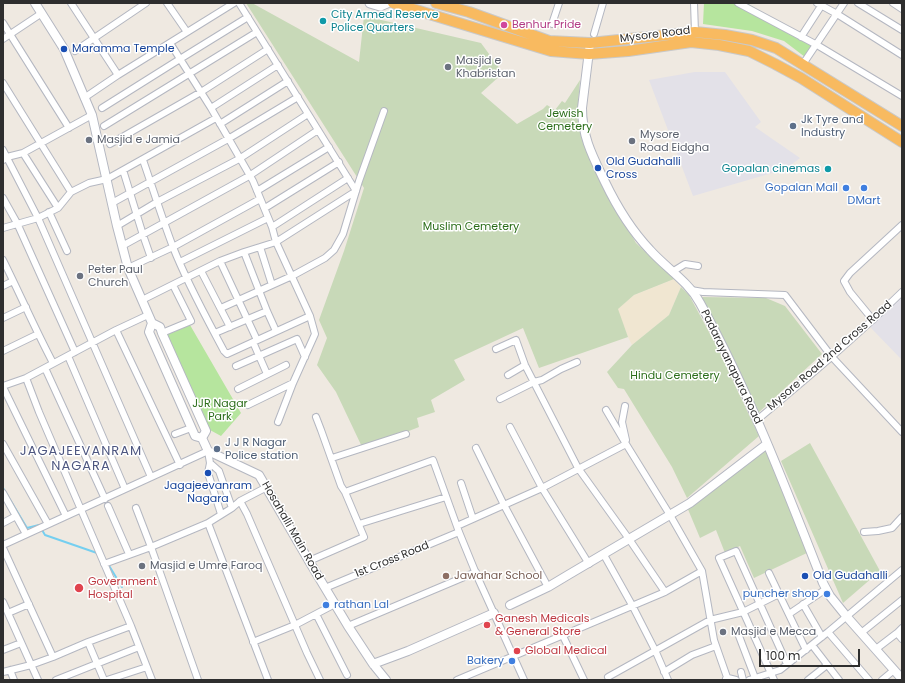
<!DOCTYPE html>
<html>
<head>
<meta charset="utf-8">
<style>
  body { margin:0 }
  #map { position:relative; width:905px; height:683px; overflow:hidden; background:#efe9e1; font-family:Poppins,sans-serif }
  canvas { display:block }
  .frame { position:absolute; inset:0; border:4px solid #2e2e2e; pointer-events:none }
  .scale { position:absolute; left:759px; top:649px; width:101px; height:18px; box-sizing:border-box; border:2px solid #2e2e2e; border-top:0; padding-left:5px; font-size:12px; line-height:14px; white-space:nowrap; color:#2e2e2e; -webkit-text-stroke:3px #fff; paint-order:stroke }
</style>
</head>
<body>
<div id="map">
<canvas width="905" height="683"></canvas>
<div class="frame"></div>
<div class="scale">100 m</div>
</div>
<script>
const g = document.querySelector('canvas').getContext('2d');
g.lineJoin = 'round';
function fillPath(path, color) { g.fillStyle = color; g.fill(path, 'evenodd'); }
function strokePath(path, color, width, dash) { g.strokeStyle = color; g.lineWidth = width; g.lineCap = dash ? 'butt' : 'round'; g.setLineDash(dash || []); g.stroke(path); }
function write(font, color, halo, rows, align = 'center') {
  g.font = font + ' Poppins,sans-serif'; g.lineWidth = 3; g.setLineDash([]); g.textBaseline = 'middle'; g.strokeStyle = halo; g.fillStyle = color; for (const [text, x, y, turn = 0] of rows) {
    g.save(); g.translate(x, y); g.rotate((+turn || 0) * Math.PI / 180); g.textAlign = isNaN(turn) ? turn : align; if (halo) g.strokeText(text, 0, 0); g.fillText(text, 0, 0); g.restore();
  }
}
fillPath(new Path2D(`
  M695 72H725L761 122 755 127 800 158 786 169 693 196 649 80Z
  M902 297V360L870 327Z`), '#e3e1e8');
fillPath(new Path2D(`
  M674 279 681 287 669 315 632 345 628 337 617 309 634 295Z`), '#f0e6d1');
fillPath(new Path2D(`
  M704 3H747L813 45 805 57 784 41 752 31 703 24Z
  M190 325 241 413 221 436 210 430 166 335Z`), '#b6e59e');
fillPath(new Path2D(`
  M246 3H252L359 62 364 16 481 43 503 73 481 93 517 124 543 109 547 105 555 110 562 101 565 103 580 80 577 117 584 145 593 167 636 243 674 279 634 295 618 309 628 337 539 368 523 328 454 360 465 380 431 400 435 412 417 418 419 427 363 449 336 392 317 365 327 338 319 320 344 251 364 188Z
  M681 287 689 295 716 345 759 436 687 498 672 467 624 389 618 388 607 372 632 345 669 315Z
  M702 297 766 298 785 306 822 354 758 413Z
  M810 443 880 571 843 603 781 461Z
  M765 449 809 552 754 578 740 546 725 553 716 530 700 538 687 507Z`), '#c8d9b8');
strokePath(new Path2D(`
  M3 488 27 528 39 525V526
  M42 530 45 535 97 553
  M108 564 122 587`), '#75cff0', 2);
const minor = new Path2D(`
  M71 3 118 75
  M167 3 187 32
  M694 3 695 32
  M738 3 817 45 902 96
  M817 3 837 14 902 55
  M858 3 902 30
  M893 3 902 9
  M3 23 69 128
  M552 24 559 3
  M594 34 603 3
  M801 37 823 3
  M3 39 42 13
  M170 43 211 108 253 181 272 227 276 242 310 316 315 334 293 383 278 422
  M75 51 146 3
  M803 64 844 3
  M3 83 71 192
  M84 98 118 75 234 3
  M102 108 180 59 248 17
  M211 108 278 65
  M220 124 288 81
  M104 126 257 32
  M110 144 201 92 268 49
  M3 150 38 218 151 477
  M23 153 58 208
  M3 160 7 157 23 153 92 115
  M143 160C153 189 162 218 173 247 187 283 206 317 224 351L227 354 310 316
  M123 170 143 235 151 258
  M257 191 329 147
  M3 198 17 223 75 352
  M112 203 228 139 298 97
  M265 208 339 162
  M49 212 67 251
  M117 226 157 202 239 159 308 114
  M272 227 348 178
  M3 228 38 218 58 208 71 192 89 183 107 179 216 118
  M122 246 249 176 318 130
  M260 247 272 285
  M244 252 267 311 276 331
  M3 260C20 294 35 329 53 363
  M220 261 257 340
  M180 262 268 218
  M128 268 173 247 260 199
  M201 271 230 327
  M672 272 685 264 698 266
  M3 286 13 281
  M691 290 703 292 785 295 832 357 902 432
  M142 300 220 261 244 252 276 242 356 191 239 3
  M221 308 292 276 325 258 334 250 343 234 359 181 384 111
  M3 318 26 307
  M873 320 850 292 844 281 850 273 902 225
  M116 330 180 465
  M162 333 191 321 173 285
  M215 333 267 311
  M253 342 267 374
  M496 349 516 340 525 365 578 468 629 539 665 592
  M3 351 38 334
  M68 356 125 489
  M236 366 297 339 305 357
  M45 368 105 499
  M508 375 525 365
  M26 378 39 412 131 626 152 680
  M3 386 26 378 116 330 148 315
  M3 387 66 516
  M238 389 286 365
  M500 399 534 382 542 380 561 369 577 362
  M248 405 293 383
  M625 406 622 422 626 440
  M606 410 626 444
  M757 420C806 379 856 337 902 292
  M510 427 542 488 589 564
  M175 434 191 428
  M3 444 48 524
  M476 448 504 505 548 587
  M332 458 406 434
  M210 463 219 471 232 508
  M461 483 473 519
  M345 492 433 460 459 532 477 576 524 680
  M3 493 26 534
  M240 501 267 487
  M108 506 129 554
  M136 508 151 547 198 680
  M3 523 16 516
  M208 523 268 680
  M359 524 446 497
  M457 526 542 488 626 444 670 515 702 571 665 592 457 680
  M864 532 878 531 892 528 902 517
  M3 545 208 451 210 463 208 473 221 514
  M3 548 53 657 31 665 3 672
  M604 555 632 605 655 650 668 680
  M309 561 364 537 345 492 341 486 321 430 316 417
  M104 564 151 547 208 523 232 508 240 501 247 514 307 653 320 680
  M702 571 714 640 728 680
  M769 573 779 594
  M325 588 459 532
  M3 602 38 680
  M803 604 822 637
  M8 613 29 604
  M316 614 347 675
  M789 614 826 589
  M348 626 476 572
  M902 628 897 633 902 639
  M828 632 869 680
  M861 633 902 600
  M563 636 584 680
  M739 636 755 678
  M88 642 104 680
  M253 642 295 625 335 604
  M812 645 839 680
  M876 649 897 633
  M3 650 21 643
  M53 657 88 642 131 626
  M10 670 14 680
  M664 672 692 655 716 646
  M741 672 743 680
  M608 677 710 620 743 612 779 594 806 650
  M726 679 728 678 736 680
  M56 680 139 647
  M107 680 147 667
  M749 680 780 670 828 632 902 570
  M774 680 719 558 736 551 787 664
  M808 680 827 665
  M882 680 894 670`);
const tertiary = new Path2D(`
  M35 3 64 49 92 115 117 226 128 268 152 323 149 332 195 436 202 438 208 451 259 475 309 561 348 626 373 664 386 680
  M590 43 582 108C582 137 593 157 605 182 617 207 631 230 650 250 666 268 688 281 700 303 749 392 786 488 823 583L830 596 847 617 902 679
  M152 323 160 327 162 333 206 431 202 438
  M510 605 548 587 568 575 690 503 767 444
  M373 664 408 651 494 613`);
const secondary = new Path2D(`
  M370 3 380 6 387 3`);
const trunk = new Path2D(`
  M393 3 551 51 589 54 628 51 691 42 719 45 749 51 775 64 801 78 902 142
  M436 3 469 12 549 41 590 43 695 32 725 35 752 40 776 48 902 126`);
strokePath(minor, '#b4b7c1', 8);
strokePath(tertiary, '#b4b7c1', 10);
strokePath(secondary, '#b4b7c1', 11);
strokePath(trunk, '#c9c9c9', 12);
strokePath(minor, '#fff', 6);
strokePath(tertiary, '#fff', 8);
strokePath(secondary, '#fff', 9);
strokePath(trunk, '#f8ba60', 10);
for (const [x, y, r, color] of [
  [323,21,4,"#0f9aa8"],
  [504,25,4,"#d1479c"],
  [64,49,4,"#1a4fb4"],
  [448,67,4,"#6b7280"],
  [793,126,4,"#5c6f8a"],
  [89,140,4,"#6b7280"],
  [632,141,4,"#6b7280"],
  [598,168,4,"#1a4fb4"],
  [828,169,4,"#0f9aa8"],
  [846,188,4,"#3f7fe0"],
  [864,188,4,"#3f7fe0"],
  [80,276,4,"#6b7280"],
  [217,449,4,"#5c6f8a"],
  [208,473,4,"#1a4fb4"],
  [142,566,4,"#6b7280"],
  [446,576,4,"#8d6e63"],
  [805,576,4,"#1a4fb4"],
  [79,588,5,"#e0444e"],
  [827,594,4,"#3f7fe0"],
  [326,605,4,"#3f7fe0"],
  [487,625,4,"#e0444e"],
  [723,632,4,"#6b7280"],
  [517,651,4,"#e0444e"],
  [512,661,4,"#3f7fe0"]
]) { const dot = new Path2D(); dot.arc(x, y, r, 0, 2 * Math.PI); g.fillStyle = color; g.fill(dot); strokePath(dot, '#fff', 1.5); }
write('11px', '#0d838f', '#fff', [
  ["City Armed Reserve",331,15],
  ["Police Quarters",331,28],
  ["Gopalan cinemas",820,169,"right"]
], 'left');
write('11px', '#b23c85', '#fff', [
  ["Benhur Pride",512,25]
], 'left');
write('11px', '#2e2e2e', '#fff', [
  ["Mysore Road",655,35,-7],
  ["Mysore Road 2nd Cross Road",830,356,-41],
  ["Padarayanapura Road",731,367,64],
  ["Hosahalli Main Road",292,531,60],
  ["1st Cross Road",392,560,-22]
]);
write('11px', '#164399', '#fff', [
  ["Maramma Temple",72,49],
  ["Old Gudahalli",606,162],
  ["Cross",606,175],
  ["Jagajeevanram",208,486,"center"],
  ["Nagara",208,499,"center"],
  ["Old Gudahalli",813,576]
], 'left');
write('11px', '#5b616d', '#fff', [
  ["Masjid e",456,61],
  ["Khabristan",456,74],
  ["Mysore",640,135],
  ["Road Eidgha",640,148],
  ["Masjid e Jamia",97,140],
  ["Peter Paul",88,270],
  ["Church",88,283],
  ["Masjid e Umre Faroq",150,566],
  ["Masjid e Mecca",731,632]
], 'left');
write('11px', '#2c6e1b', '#fff', [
  ["Jewish",565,114],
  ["Cemetery",565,127],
  ["Muslim Cemetery",471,227],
  ["Hindu Cemetery",675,376],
  ["JJR Nagar",220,404],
  ["Park",220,417]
]);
write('11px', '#4e5e75', '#fff', [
  ["Jk Tyre and",801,120],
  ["Industry",801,133],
  ["J J R Nagar",225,443],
  ["Police station",225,456]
], 'left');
write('11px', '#366cbe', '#fff', [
  ["Gopalan Mall",838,188],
  ["DMart",864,201,"center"],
  ["puncher shop",819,594],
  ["rathan Lal",334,605,"left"],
  ["Bakery",504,661]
], 'right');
write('11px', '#785e54', '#fff', [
  ["Jawahar School",454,576]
], 'left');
write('11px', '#be3a42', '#fff', [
  ["Government",88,582],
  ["Hospital",88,595],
  ["Ganesh Medicals",495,619],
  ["& General Store",495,632],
  ["Global Medical",525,651]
], 'left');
g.letterSpacing = '1px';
write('13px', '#4d5680', '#fff', [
  ["JAGAJEEVANRAM",81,452],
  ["NAGARA",81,467]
]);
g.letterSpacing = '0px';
</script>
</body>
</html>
